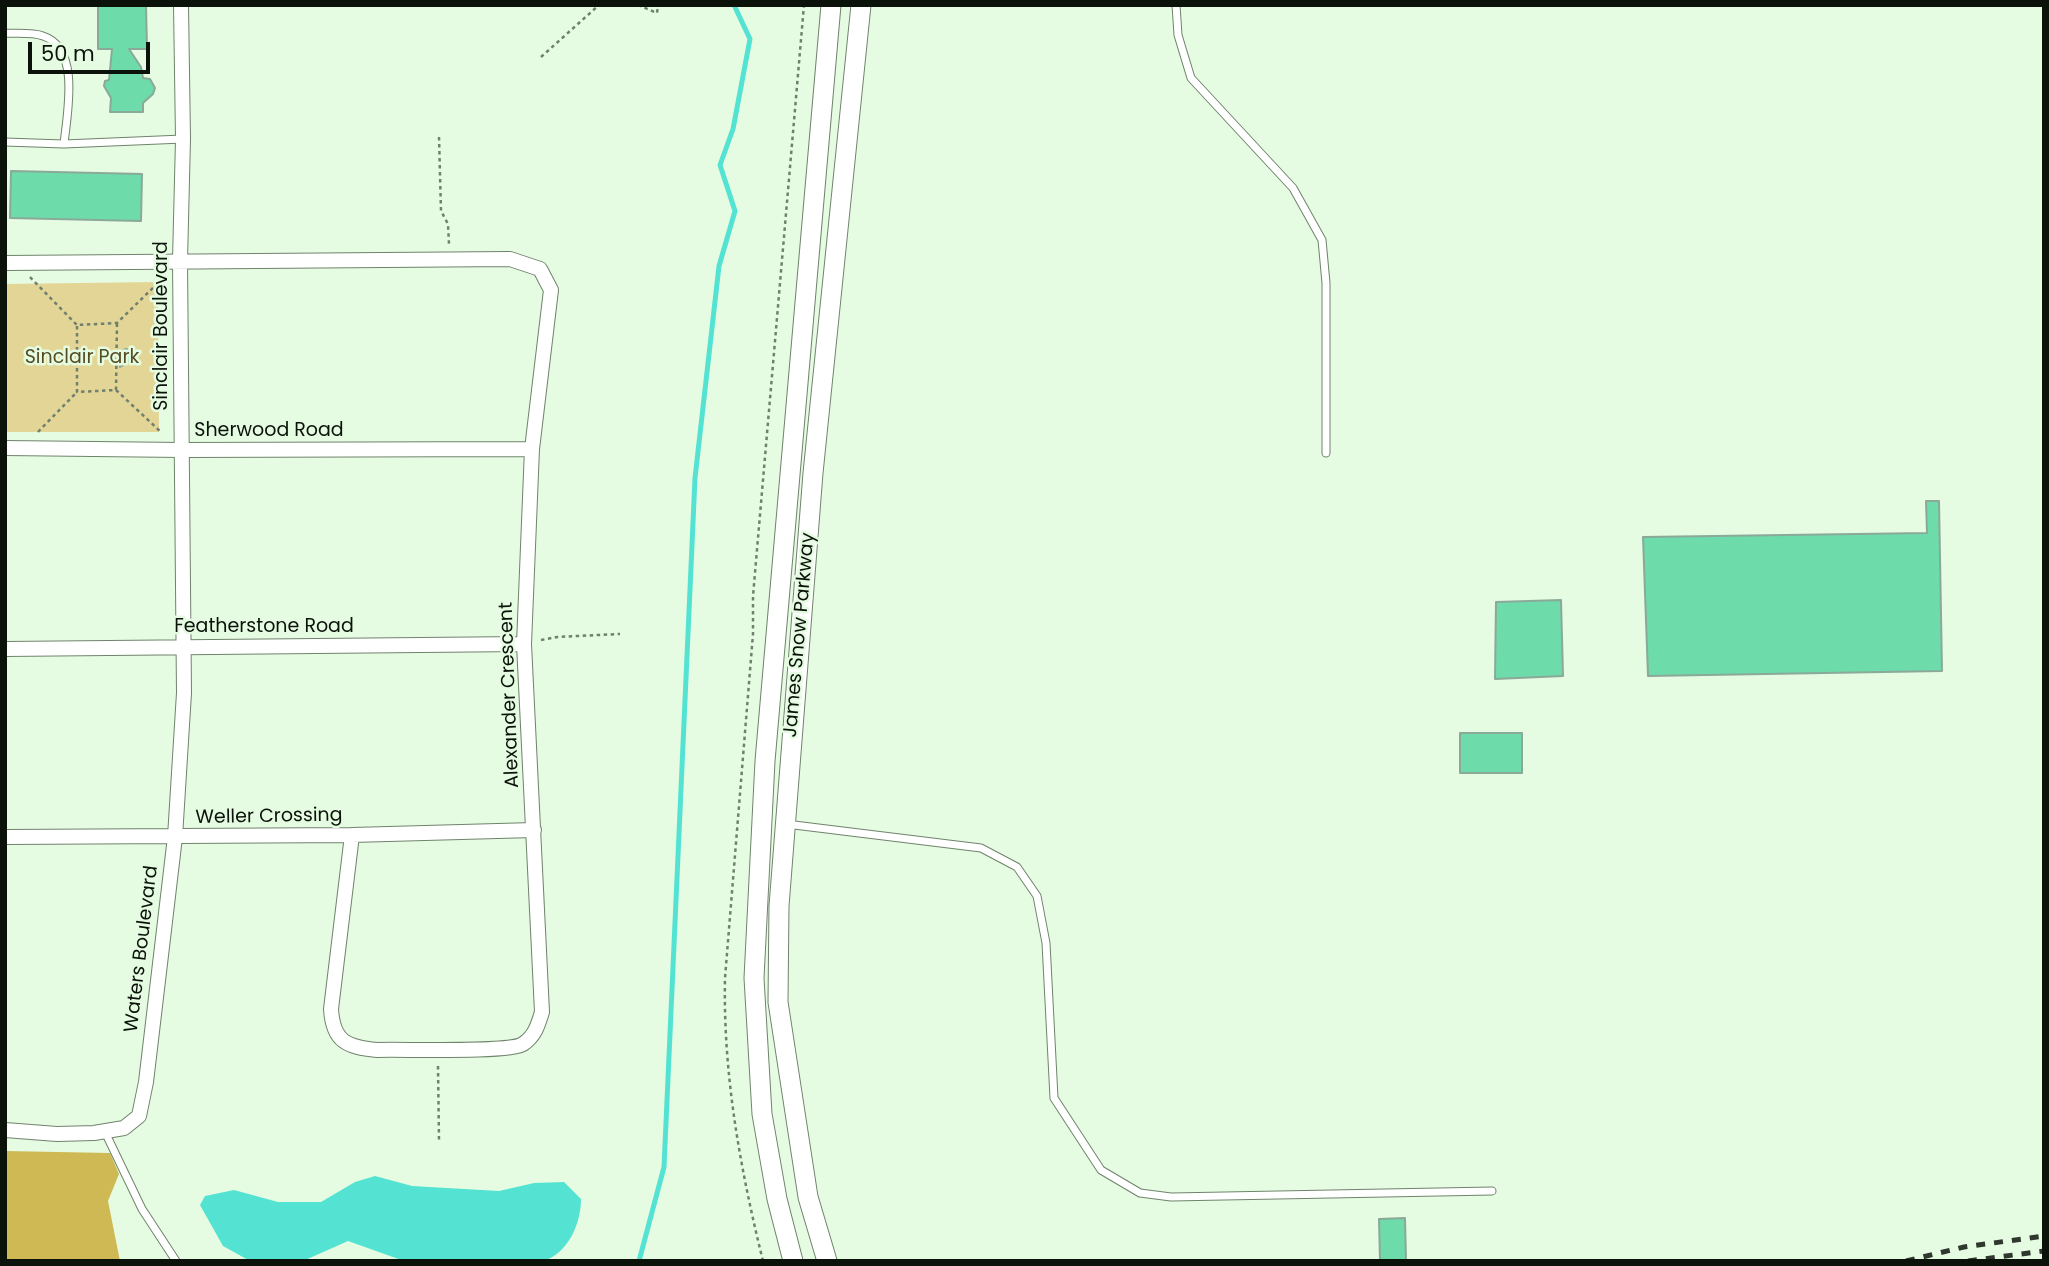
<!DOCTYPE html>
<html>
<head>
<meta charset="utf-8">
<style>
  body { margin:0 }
  #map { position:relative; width:2049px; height:1266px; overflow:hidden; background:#e5fce2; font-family:Poppins,sans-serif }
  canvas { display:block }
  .frame { position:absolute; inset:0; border:7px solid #0b120a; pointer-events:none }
  .scale { position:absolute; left:28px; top:42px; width:122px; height:32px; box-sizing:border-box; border:4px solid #0b120a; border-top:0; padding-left:9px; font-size:21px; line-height:24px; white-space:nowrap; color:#0b120a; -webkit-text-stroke:5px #e5fce2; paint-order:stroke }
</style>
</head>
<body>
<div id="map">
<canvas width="2049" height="1266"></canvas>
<div class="frame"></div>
<div class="scale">50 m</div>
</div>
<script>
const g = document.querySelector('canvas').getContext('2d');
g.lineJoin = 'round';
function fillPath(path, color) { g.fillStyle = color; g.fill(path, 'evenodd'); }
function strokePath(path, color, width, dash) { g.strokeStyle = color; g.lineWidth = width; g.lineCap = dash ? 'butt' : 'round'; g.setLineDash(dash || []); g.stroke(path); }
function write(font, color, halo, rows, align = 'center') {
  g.font = font + ' Poppins,sans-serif'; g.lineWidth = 5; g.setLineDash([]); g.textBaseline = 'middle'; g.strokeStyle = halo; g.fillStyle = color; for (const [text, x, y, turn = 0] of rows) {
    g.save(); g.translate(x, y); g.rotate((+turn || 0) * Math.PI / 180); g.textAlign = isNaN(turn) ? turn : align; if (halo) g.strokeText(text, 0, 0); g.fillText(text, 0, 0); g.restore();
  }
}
fillPath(new Path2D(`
  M158 282 159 432H5V284Z`), '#e2d595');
fillPath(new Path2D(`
  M5 1151 110 1153 119 1174 108 1201 120 1261H5Z`), '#ceb954');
fillPath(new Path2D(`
  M375 1176 412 1186 499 1191 534 1183 564 1182 581 1199C581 1223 569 1252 544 1261H404L348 1241 303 1261H250L223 1246 200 1205 205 1196 234 1190 278 1202H321L355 1182Z`), '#54e3d2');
strokePath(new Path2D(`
  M639 1261 664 1167 695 478 719 266 735 211 720 165 733 129 750 39 734 5`), '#54e3d2', 5);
const building = new Path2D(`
  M98 5H146L147 49H129L141 67 143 78 150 79 155 88 153 94 143 103V112H110L111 98 104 86 105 81 109 80 112 49H98Z
  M11 171 142 174 141 221 10 218Z
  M126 349 132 352 133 359 120 367V352Z
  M1926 501H1939L1942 671 1648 676 1643 537 1927 533Z
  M1561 600 1563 676 1495 679 1496 602Z
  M1460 733H1522V773H1460Z
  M1405 1218 1406 1261H1380L1379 1219Z`);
fillPath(building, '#6ddbaa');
strokePath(building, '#8aa999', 2);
const service = new Path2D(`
  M1176 5 1178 35 1191 78 1293 188 1322 240 1326 283V453
  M5 33C17 34 32 32 43 36 81 48 67 114 64 144
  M5 142 64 144 183 139
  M786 824 981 848 1017 867 1037 896 1046 943 1054 1098 1101 1170 1140 1193 1171 1197 1492 1191
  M105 1132 142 1209 176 1261`);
const minor = new Path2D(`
  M5 263 510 259 540 269 551 290 532 449 524 644 542 1012C538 1025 535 1036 523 1044 510 1053 400 1049 377 1050 347 1047 333 1042 331 1009L352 835
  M5 448 182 450 532 449
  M5 649 524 644
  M5 837 352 835 534 830
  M5 1130 57 1134 94 1133 124 1128 139 1116 146 1082 175 837 184 693 180 261 183 139 181 5`);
const secondary = new Path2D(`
  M793 1261 777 1199 762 1114 754 978 765 761 831 5
  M827 1261 808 1197 778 1002 779 906 813 473 861 5`);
strokePath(service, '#70836c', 9);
strokePath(minor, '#70836c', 16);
strokePath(secondary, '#70836c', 21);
strokePath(new Path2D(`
  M638 5 657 13 658 5
  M541 57 599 5
  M439 137 441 211 448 224 449 244
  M30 277 77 325 117 323 164 277
  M77 326V392L116 390 117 323
  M116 390 162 433
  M38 432 77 392
  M541 640 557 637 620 634
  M438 1066 439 1141
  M763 1261C740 1168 723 1074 725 978L753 634V596L804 5`), '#707f6e', 2.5, [3.5, 3.5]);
strokePath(service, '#fff', 7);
strokePath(minor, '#fff', 14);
strokePath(secondary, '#fff', 19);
strokePath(new Path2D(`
  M1906 1261 1964 1247 2044 1236
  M1968 1261 2044 1251`), '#2e382d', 5, [9, 9]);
write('19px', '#0b120a', '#e5fce2', [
  ["Sinclair Boulevard",162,326,-90],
  ["Sherwood Road",269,431],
  ["Featherstone Road",264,627],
  ["James Snow Parkway",800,635,-85],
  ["Alexander Crescent",510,695,-92],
  ["Weller Crossing",269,817,-1],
  ["Waters Boulevard",142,949,-83]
]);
write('19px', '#554c22', '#e5fce2', [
  ["Sinclair Park",82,358]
]);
</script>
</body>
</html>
